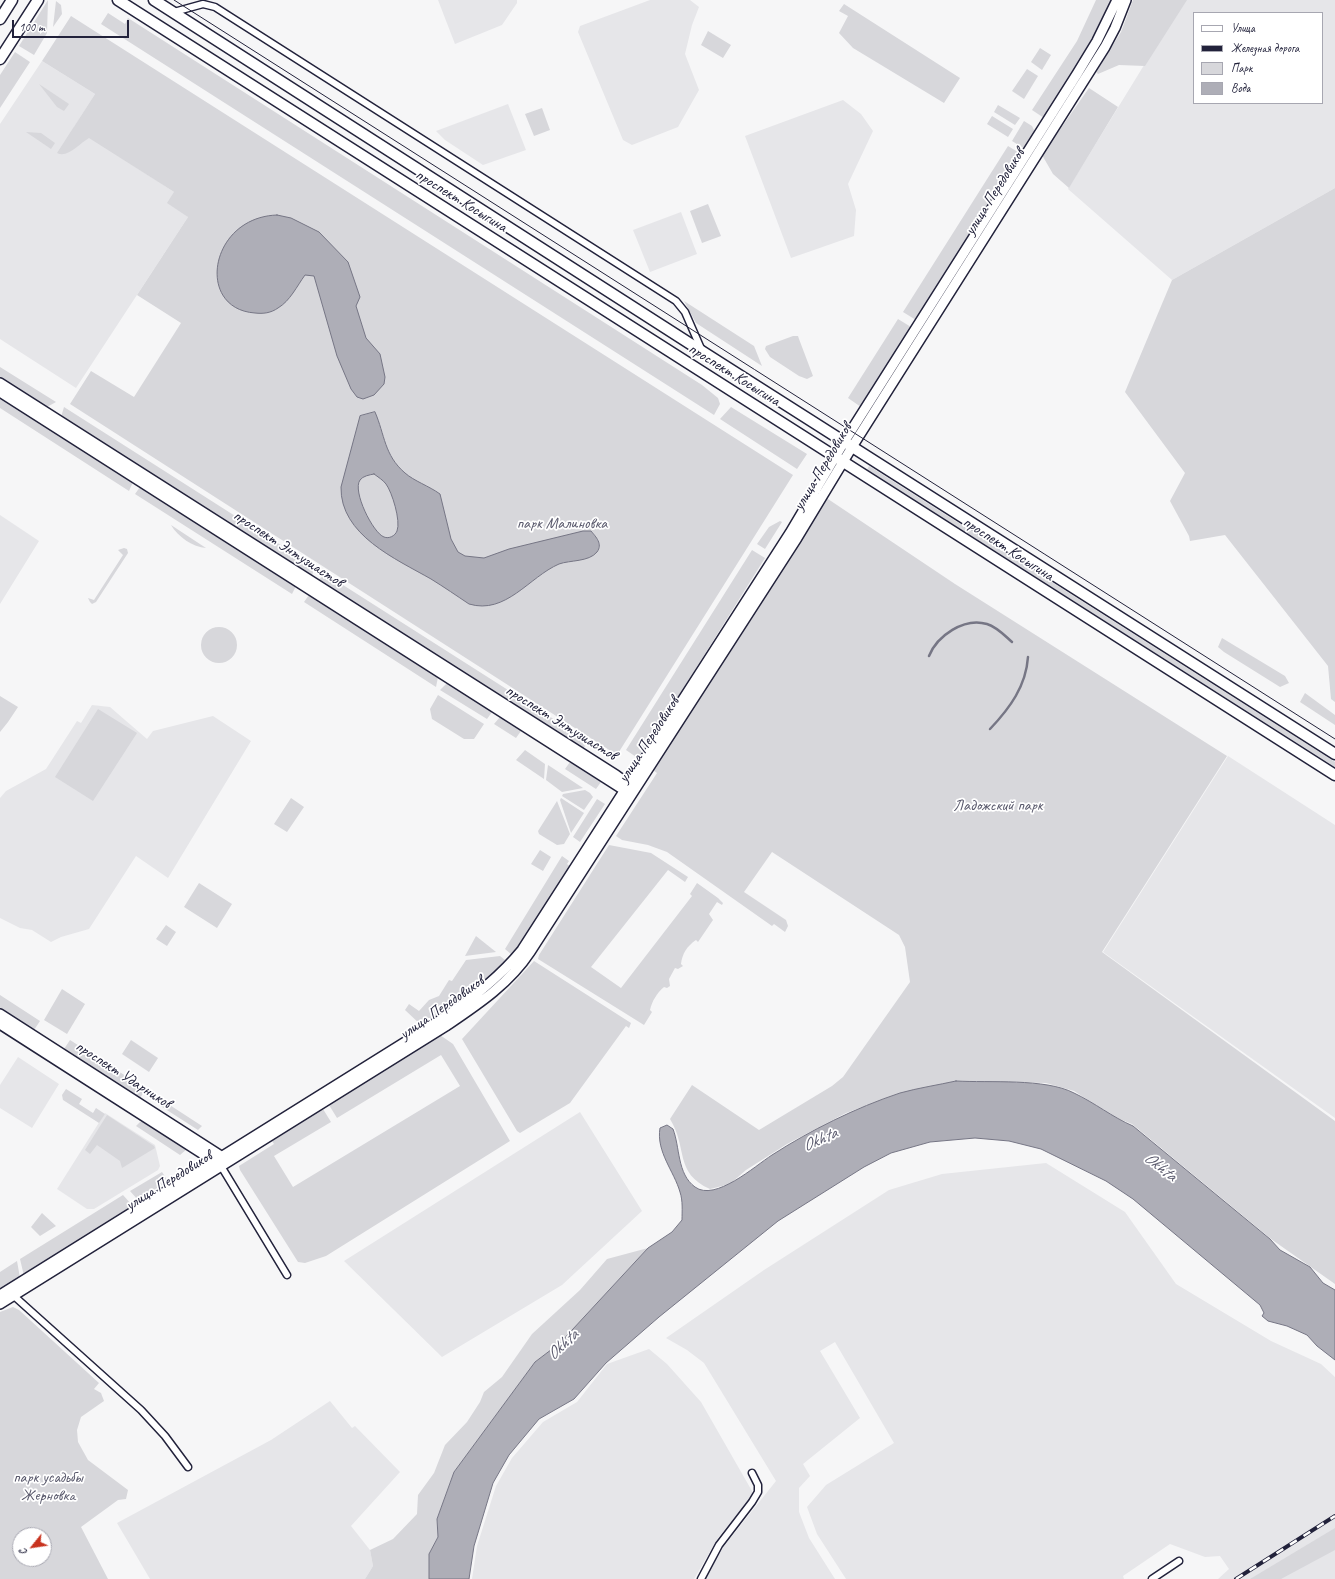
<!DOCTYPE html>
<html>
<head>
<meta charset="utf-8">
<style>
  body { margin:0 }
  #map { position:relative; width:1335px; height:1579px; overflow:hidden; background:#f6f6f7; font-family:Caveat,sans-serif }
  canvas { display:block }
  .legend { position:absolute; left:1193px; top:12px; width:130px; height:92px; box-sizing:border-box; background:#fff; border:1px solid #a7a7b1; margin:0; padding:5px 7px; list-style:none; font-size:12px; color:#22223b }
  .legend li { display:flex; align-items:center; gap:8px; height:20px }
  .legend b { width:20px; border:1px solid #a7a7b1 }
  .north { position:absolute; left:12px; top:1527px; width:40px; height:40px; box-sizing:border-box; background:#fff; border:1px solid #a7a7b1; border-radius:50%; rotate:240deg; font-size:11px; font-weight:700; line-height:16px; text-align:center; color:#22223b }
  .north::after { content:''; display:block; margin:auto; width:14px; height:18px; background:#c8321e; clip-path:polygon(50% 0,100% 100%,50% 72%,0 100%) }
  .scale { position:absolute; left:12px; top:20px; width:117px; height:18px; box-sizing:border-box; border:2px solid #22223b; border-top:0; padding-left:5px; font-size:12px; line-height:14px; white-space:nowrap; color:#22223b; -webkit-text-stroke:3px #fff; paint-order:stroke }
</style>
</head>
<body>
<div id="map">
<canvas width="1335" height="1579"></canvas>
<ul class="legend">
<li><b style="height:5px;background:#fff"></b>Улица</li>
<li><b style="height:5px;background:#22223b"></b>Железная дорога</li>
<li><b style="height:11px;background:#d7d7db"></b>Парк</li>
<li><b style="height:11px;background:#aeaeb7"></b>Вода</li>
</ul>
<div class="north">С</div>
<div class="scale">100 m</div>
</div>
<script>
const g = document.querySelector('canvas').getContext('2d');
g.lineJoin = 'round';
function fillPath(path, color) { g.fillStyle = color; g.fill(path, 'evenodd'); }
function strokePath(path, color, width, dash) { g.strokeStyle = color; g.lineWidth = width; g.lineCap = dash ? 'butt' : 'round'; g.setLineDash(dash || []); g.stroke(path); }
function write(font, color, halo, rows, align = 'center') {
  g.font = font + ' Caveat,sans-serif'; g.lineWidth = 3.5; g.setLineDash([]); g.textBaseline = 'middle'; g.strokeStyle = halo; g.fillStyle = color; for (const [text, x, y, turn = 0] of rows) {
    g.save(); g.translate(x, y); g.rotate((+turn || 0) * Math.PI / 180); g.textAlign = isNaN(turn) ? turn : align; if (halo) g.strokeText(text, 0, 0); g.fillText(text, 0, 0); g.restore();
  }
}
fillPath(new Path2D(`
  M438 0H517V3L502 25 455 44Z
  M650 0H690L699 7 692 25 685 54 699 90 678 127 632 145 623 140 578 32 580 26Z
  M1184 0H1335V188L1172 280 1068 189ZM1194 13H1322V103H1194Z
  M42 61 95 94 74 127 174 192 188 217 76 388 0 339V124Z
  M843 100 861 114 873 131 848 184 856 210 854 236 791 258 745 136Z
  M508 104 526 150 483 165 445 140 436 131Z
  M681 212 697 254 650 272 633 230Z
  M0 515 39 541 0 604Z
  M92 705 110 707 147 739 153 731 213 716 251 741 168 878 136 856 89 929 61 937 51 942 32 930 20 928 0 918V798L6 791 46 769 77 721 81 723Z
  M1228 756 1335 825V1118L1103 952Z
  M18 1057 59 1084 32 1128 0 1108V1085Z
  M580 1112 642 1211 562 1285 442 1357 344 1261Z
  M105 1113 155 1145 160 1166 158 1170 94 1209H87L57 1189Z
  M1046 1163 1125 1212 1176 1284 1271 1341 1321 1364 1335 1377V1579H1218L1229 1569 1220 1556 1205 1557 1170 1544 1123 1576 1124 1579H846L817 1534 807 1507 826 1485 894 1443 835 1342 820 1351 860 1418 803 1464 810 1476 799 1488V1512L809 1538 835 1579H705L724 1546 776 1481 704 1363 687 1350 666 1338 764 1270 889 1190 942 1174Z
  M649 1349 667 1364 701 1402 752 1491V1496L718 1538 694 1579H472L477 1546 496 1486 512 1458 543 1422 577 1402 607 1364Z
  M330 1401 352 1428 355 1426 400 1472 351 1526 370 1550 373 1566 365 1579H150L117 1523 271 1440Z`), '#e6e6e9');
fillPath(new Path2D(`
  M48 0 47 33 34 55 19 46Z
  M1096 0H1111L1100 26 1044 118 1032 110 1077 41Z
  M1133 0H1187L1145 66 1119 65 1098 74 1096 72 1121 32Z
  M56 1 61 5 62 14 53 27Z
  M844 4 960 78 944 103 853 48 839 33 848 16 839 11Z
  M108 13 125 24 128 18 702 385 718 398 720 404 714 415 101 24Z
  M71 16 793 475 617 755 70 404 91 371 134 397 181 323 137 295 188 217 167 203 174 192 89 138C80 143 67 159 57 153L95 94 42 61Z
  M708 31 731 45 723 58 701 45Z
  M1040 48 1051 55 1042 70 1031 62Z
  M15 52 30 62 0 108V75Z
  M1027 69 1038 76 1024 99 1012 91Z
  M39 84 69 104 64 111 57 107Z
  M1089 88 1118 107 1069 188 1053 174 1042 155Z
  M998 105 1020 118 1015 125 994 112Z
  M542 108 550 130 534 136 525 114Z
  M992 116 1013 129 1008 137 987 124Z
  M1024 121 1032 126 1035 132 1025 149 1012 141Z
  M26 132 41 133 55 143 51 149Z
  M1008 146 1021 154 916 320 903 312Z
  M1335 188V702L1331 699 1328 666 1225 535 1190 541 1189 536 1170 501 1185 473 1125 392 1172 280Z
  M708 204 721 236 702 243 690 211Z
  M684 301 754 346 762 366 696 323Z
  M898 319 911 327 861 407 848 398Z
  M793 336H798L799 339 813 376 807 379 799 376 770 357 765 349 766 346Z
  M0 367 56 402 47 407 0 377Z
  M0 397 133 482 129 491 0 408Z
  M64 407 309 563 313 572 312 576 61 417Z
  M731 407 807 454 797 469 720 419Z
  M869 466 1335 762V767L867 470Z
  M140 487 296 586 292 594 135 494Z
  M825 497 955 584 1227 756 1102 952 1335 1121V1284L1271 1239 1132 1124 1114 1117 1074 1091 1046 1083 956 1081 901 1093 846 1113 787 1144 746 1170 730 1184 710 1189C674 1173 688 1148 670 1119L692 1085 759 1130 832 1086 843 1077 910 982 905 947 899 935 772 852 744 892 786 920 788 926 785 932 774 924 772 926 667 852 648 845 622 840 616 836 657 773 653 770Z
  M780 521 782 522 765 549 757 544 769 527Z
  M171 525 206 548C193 547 178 537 171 525Z
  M124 548 127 549 128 553 96 602 92 604 90 602 88 598 94 600 123 555 118 550Z
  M752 550 765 558 639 759 626 750Z
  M322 577 332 578 574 732 585 746 583 749 318 580Z
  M309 595 438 677 436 687 304 602Z
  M201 645a18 18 0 1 1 36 0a18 18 0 1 1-36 0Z
  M1222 638 1285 676 1289 683 1280 687 1224 652 1218 647Z
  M447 683 492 712 487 719 440 690Z
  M1305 693 1335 715V725L1300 702Z
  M438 695 484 724 474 739H464L432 719 430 709Z
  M0 696 18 707 8 722 0 732Z
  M98 709 137 733 93 801 55 777Z
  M500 717 521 731 516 738 494 724Z
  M525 750 545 764 544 779 516 760Z
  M570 762 601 782 596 789 565 769Z
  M548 765 583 788 562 792 546 780Z
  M585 790 590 793 593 797 584 810 562 796 563 794Z
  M291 798 304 807 287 832 274 824Z
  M561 798 584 813 571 833 560 800Z
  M597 799 605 804 580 842 573 837Z
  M557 801 570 834 564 844 557 845 539 834 538 831Z
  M609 845 651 853 688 877 685 882 668 870 591 967 621 988 692 896 690 894 697 883 718 898 723 903 722 905 717 902 709 914 713 920 698 942 696 940C687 946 682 954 681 964L683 966 678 969 675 968 669 979 670 986 667 988 664 987C657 993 652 1001 650 1010L652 1012 644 1025 538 959 539 955Z
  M540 850 551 857 543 871 531 864Z
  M562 856 569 861 567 864 571 867 512 955 505 949Z
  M199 883 232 904 217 928 184 907Z
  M166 925 176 932 167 946 156 939Z
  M476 936 496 952 465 956Z
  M500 956 505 960 501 965 502 966 468 997 422 1026 405 1010 409 1004 419 1011 429 1000 439 996 449 980 452 981 466 960Z
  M534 961 631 1023 629 1028 626 1026 570 1103 520 1133 517 1131 462 1039Z
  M62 989 85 1004 67 1034 44 1020Z
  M0 995 40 1021 34 1030 0 1008Z
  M440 1035 453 1044 510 1141 326 1256 305 1263 298 1262 240 1170 239 1166 274 1144 272 1141 323 1109 331 1122 274 1156 293 1187 460 1086 441 1055 337 1118 329 1105Z
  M70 1040 146 1089 140 1098 64 1049Z
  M131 1040 158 1058 149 1072 122 1054Z
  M66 1089 82 1099 79 1104 93 1113 96 1108 105 1114 99 1123 63 1100 62 1095Z
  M162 1100 202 1126 198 1130 159 1105Z
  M107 1115 154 1146 155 1148 122 1168 120 1161 97 1145 90 1154 85 1150Z
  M144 1121 187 1149 180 1155 136 1126 140 1122Z
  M162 1172 168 1181 138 1200 130 1191Z
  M123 1195 132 1205V1209L24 1276 20 1259Z
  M42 1213 56 1226 40 1236 31 1227Z
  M648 1248 560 1343 535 1362 454 1472 437 1519 438 1537 429 1554V1579H365L373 1566 370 1550 393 1539 417 1514 418 1495 434 1473 445 1445 467 1422 480 1402 484 1392 502 1377 532 1334 580 1290 607 1259Z
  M17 1261 20 1278 0 1291V1272Z
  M13 1307 19 1310 99 1383 94 1389 101 1393 104 1401 81 1417 77 1430 78 1442 88 1460 128 1490 126 1499 118 1500 81 1527 108 1579H0V1312ZM20 1535H44V1559H20Z
  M1335 1528V1550L1281 1579H1250Z`), '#d7d7db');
const water = new Path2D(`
  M277 215 291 218 319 232 348 262 360 297 356 306 366 338 380 354 385 377 384 384 374 395 363 399 357 397 351 389 337 356 314 276 305 275C297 286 290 301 278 308 271 313 263 314 255 313 195 309 209 217 277 215Z
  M375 412C385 435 384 455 405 473 414 481 429 486 440 494L451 539 458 552 465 556 484 558 509 549 583 531H591C596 537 603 544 597 552 589 562 570 560 559 564 529 577 506 615 469 604 457 596 444 587 431 579 396 559 340 535 341 487L360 416ZM374 474C378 477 383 480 386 484 392 492 401 521 397 531 395 536 389 539 384 537 373 533 352 491 360 480 363 476 369 475 374 474Z
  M956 1081C989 1083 1045 1078 1074 1093 1095 1103 1112 1117 1133 1126L1270 1239 1280 1250 1310 1267 1323 1283 1335 1290V1360L1317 1346 1307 1335 1287 1326 1268 1321 1262 1316 1264 1313 1260 1305 1133 1199 1106 1181 1041 1149 1009 1141 975 1138 930 1142 891 1153 864 1167 778 1221 659 1317 606 1363 574 1399 539 1419 509 1455 493 1483 474 1546 469 1579H429V1554L438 1537 437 1519 454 1472 535 1362 560 1343 648 1248 672 1232 682 1220C682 1211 683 1201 680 1192 674 1171 656 1152 660 1128L667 1125 673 1129C680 1147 677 1174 695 1187 715 1202 755 1166 772 1155 811 1130 855 1108 900 1093 918 1088 938 1085 956 1081Z`);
fillPath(water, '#aeaeb7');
strokePath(water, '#767685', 1);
strokePath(new Path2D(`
  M929 656C937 636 964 617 987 624 997 627 1004 635 1012 642
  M990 729C1010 708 1026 686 1028 657`), '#767685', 2.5);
const street = new Path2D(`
  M174 12 203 4 215 7 676 301 685 312 702 351
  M221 1166 287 1275
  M14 1296 141 1410 165 1436 188 1467
  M701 1579 719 1545 752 1502 758 1492V1485L752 1473
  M1152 1579 1179 1561`);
const secondary = new Path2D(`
  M0 383 616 775 628 784 631 788
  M0 392 624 790 630 791
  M0 1014 221 1156
  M0 1024 217 1163
  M0 1295 442 1019C472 999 499 978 522 950L790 533 844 442 1077 74 1097 41 1117 0
  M0 1304 446 1026C477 1005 509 984 530 952L797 538 852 447 1105 47 1115 28 1126 0`);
const primary = new Path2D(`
  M118 0 1335 775
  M154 0 703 352 1335 754
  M0 19 12 0
  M0 59 38 0`);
strokePath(street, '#22223b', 9);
strokePath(secondary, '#22223b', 12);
strokePath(primary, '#22223b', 13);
strokePath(street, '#fff', 6);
strokePath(secondary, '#fff', 9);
strokePath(primary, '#fff', 10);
strokePath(new Path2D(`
  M174 0 1335 739`), '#22223b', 1);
const rail = new Path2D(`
  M1236 1579 1335 1516`);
strokePath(rail, '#22223b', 4);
strokePath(rail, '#fff', 2.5, [8]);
write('16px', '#22223b', '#fff', [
  ["улица Передовиков",995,192,-58],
  ["проспект Косыгина",461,201,32],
  ["проспект Косыгина",734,375,32],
  ["улица Передовиков",823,467,-59],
  ["проспект Энтузиастов",288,549,33],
  ["проспект Косыгина",1008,549,33],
  ["проспект Энтузиастов",561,723,32],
  ["улица Передовиков",649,740,-57],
  ["улица Передовиков",442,1008,-35],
  ["проспект Ударников",123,1075,33],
  ["улица Передовиков",169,1181,-32]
]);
write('16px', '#58586b', '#fff', [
  ["парк Малиновка",562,524],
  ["Ладожский парк",998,806],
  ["парк усадьбы",48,1478],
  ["Жерновка",48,1496]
]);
write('italic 17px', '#5a5a6d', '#fff', [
  ["Okhta",820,1140,-24],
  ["Okhta",1160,1167,38],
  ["Okhta",563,1345,-43]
]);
</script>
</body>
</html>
